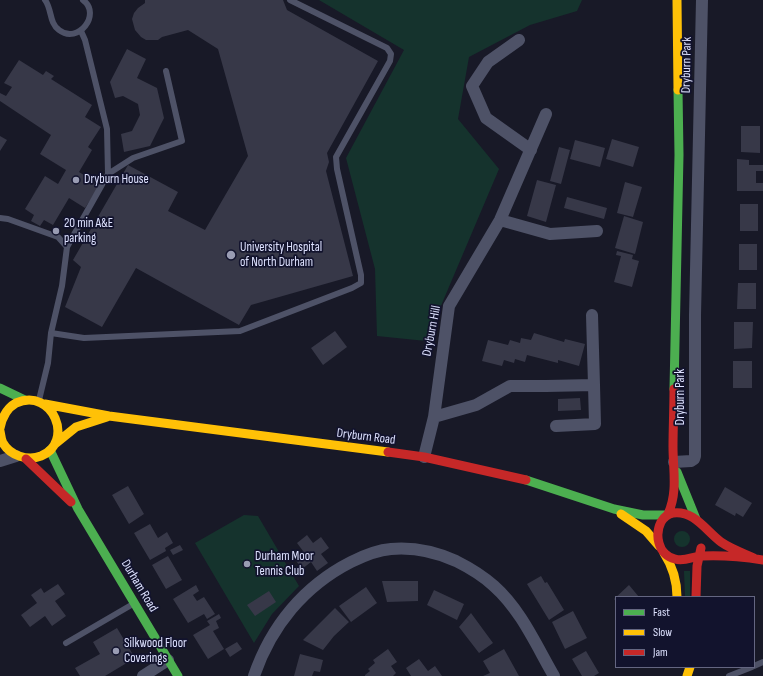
<!DOCTYPE html>
<html>
<head>
<meta charset="utf-8">
<style>
  body { margin:0 }
  #map { position:relative; width:763px; height:676px; overflow:hidden; background:#181927; font-family:"Sofia Sans Condensed",sans-serif }
  canvas { display:block }
  .legend { position:absolute; left:615px; top:596px; width:140px; height:72px; box-sizing:border-box; background:#12132d; border:1px solid #646681; margin:0; padding:5px 7px; list-style:none; font-size:12px; color:#dee2ff }
  .legend li { display:flex; align-items:center; gap:8px; height:20px }
  .legend b { width:20px; border:1px solid #646681 }
</style>
</head>
<body>
<div id="map">
<canvas width="763" height="676"></canvas>
<ul class="legend">
<li><b style="height:5px;background:#4caf50"></b>Fast</li>
<li><b style="height:5px;background:#ffc107"></b>Slow</li>
<li><b style="height:5px;background:#c62828"></b>Jam</li>
</ul>
</div>
<script>
const g = document.querySelector('canvas').getContext('2d');
g.lineJoin = 'round';
function fillPath(path, color) { g.fillStyle = color; g.fill(path, 'evenodd'); }
function strokePath(path, color, width, dash) { g.strokeStyle = color; g.lineWidth = width; g.lineCap = dash ? 'butt' : 'round'; g.setLineDash(dash || []); g.stroke(path); }
function write(font, color, halo, rows, align = 'center') {
  g.font = font + ' "Sofia Sans Condensed",sans-serif'; g.lineWidth = 3.5; g.setLineDash([]); g.textBaseline = 'middle'; g.strokeStyle = halo; g.fillStyle = color; for (const [text, x, y, turn = 0] of rows) {
    g.save(); g.translate(x, y); g.rotate((+turn || 0) * Math.PI / 180); g.textAlign = isNaN(turn) ? turn : align; if (halo) g.strokeText(text, 0, 0); g.fillText(text, 0, 0); g.restore();
  }
}
fillPath(new Path2D(`
  M319 0H582L577 11 530 25 469 57 458 119 499 169 426 341 377 336 375 269 346 158 404 50Z
  M244 515 258 516 299 586 272 614 254 643 195 543Z
  M674 539a8 8 0 1 1 16 0a8 8 0 1 1-16 0Z
  M684 571H690V597H685Z`), '#15332d');
fillPath(new Path2D(`
  M145 0H283L287 10 378 61 327 153 329 162 326 171 353 276 251 305 239 325 136 268 102 327 65 307 81 267 73 260 128 165 178 192 168 211 205 230 248 156 218 49 188 30 162 37 158 40H146L141 37 135 30 132 19 134 13 138 8 145 3Z
  M127 49 146 59 137 78 157 88 164 118 150 146 124 152 121 134 132 131 140 115 138 104 123 96 115 98 110 82Z
  M19 60 43 75 46 71 54 76 51 79 92 105 85 117 101 127 88 147 92 150 79 172 100 185 85 208 69 198 53 225 44 220 40 226 31 221 34 215 25 209 45 176 58 184 66 170 40 154 51 135 0 101V93L6 96 12 87 4 83Z
  M741 126H760V153L741 152Z
  M0 136 7 140 0 151Z
  M612 139 639 147 633 167 606 159Z
  M575 140 605 148 600 167 570 159Z
  M559 147 570 150 561 184 550 181Z
  M737 159 749 160V165H763V171H756V183H763V191H737Z
  M537 180 556 185 546 222 527 216Z
  M625 182 642 187 633 217 617 213Z
  M567 197 607 208 604 219 564 208Z
  M740 204H758V231H740Z
  M624 216 643 222 635 254 615 248Z
  M739 244H757V270H739Z
  M617 251 633 255 632 259 639 261 632 287 614 282 621 256 616 255Z
  M738 283H756V309H737Z
  M734 322H753L752 348 734 349Z
  M335 331 347 347 323 365 311 348Z
  M534 333 564 342 565 339 585 344 579 366 558 360V363L527 355 525 362 515 359 514 363 504 360 502 366 482 361 488 340 508 345 510 340 520 343 521 338 531 340Z
  M733 361H752V388H733Z
  M580 398 581 410 558 411V399Z
  M128 486 144 514 129 524 112 495Z
  M725 487 752 503 743 517 736 513 735 516 715 505Z
  M150 524 158 538 167 532 173 543 165 548 166 551 150 560 134 533Z
  M307 535 313 543 321 537 329 548 321 554 328 563 317 571 311 562 302 569 294 558 303 551 297 543Z
  M180 545 183 550 173 555 170 550Z
  M168 556 182 580 166 589 152 565Z
  M541 576 545 583 547 582 564 610 549 620 527 584Z
  M382 581H418V601L387 602Z
  M58 584 65 594 55 601 66 616 52 626 45 616 30 627 21 615 37 603 31 595 41 588 44 593Z
  M196 585 199 591 193 595 197 601 204 597 215 614 207 619 204 614 188 623 173 599Z
  M629 585 639 597H616V601L614 599Z
  M366 587 377 603 351 622 339 606Z
  M434 590 464 604 457 620 427 605Z
  M269 591 276 602 255 616 247 605Z
  M335 608 349 622 334 636 323 650 303 640Z
  M573 611 587 638 565 649 552 622Z
  M471 613 493 643 479 653 459 627Z
  M219 614 221 618 216 621 219 628 213 631 224 649 208 659 193 635 210 625 207 621Z
  M117 628 135 658 105 676H80L75 668 100 654 93 642Z
  M237 642 242 649 230 657 225 649Z
  M388 649 397 662 391 666 396 673 393 676H365V675L370 671 368 669 375 663 373 660Z
  M504 649 519 676H483L490 673 483 661Z
  M586 651 599 673 594 676H582L572 659Z
  M300 654 323 660 320 672 314 671 312 676H294Z
  M419 659 428 671 435 666 442 676H411L406 668Z`), '#373848');
strokePath(new Path2D(`
  M45 0C52 9 49 23 59 30 78 45 102 14 83 0
  M108 174 133 158 182 141 166 71
  M0 218 8 219 58 237 67 247
  M51 333 84 338 240 331 352 288 361 283V275L337 169 336 157 390 61 391 54 387 48 290 0
  M39 400 48 363 51 333 62 286 67 247 108 174 107 129 85 40 81 31
  M66 643 133 604
  M754 666 763 662
  M729 676 752 667`), '#4e5267', 6);
strokePath(new Path2D(`
  M519 40 488 62 472 86 486 118 531 150
  M500 220 550 234 597 231
  M592 315 594 385
  M434 417 476 405 510 386H546L594 385 595 424 556 426
  M424 457 434 417 449 306 500 220 546 114
  M0 461 16 456
  M674 462 691 461 694 459 695 456V315L702 0
  M143 676 168 660
  M254 676C271 626 304 586 351 562 363 556 378 550 391 549 414 547 436 552 456 561 470 568 482 575 494 586 521 610 536 645 554 676`), '#4e5267', 12);
strokePath(new Path2D(`
  M0 388 25 400
  M674 389 679 155 678 90
  M50 450 78 509 178 676
  M677 472 696 519
  M526 480 614 509 643 515H666`), '#4caf50', 9);
strokePath(new Path2D(`
  M677 0 678 90
  M45 404 109 416 388 452
  M0 428C2 418 7 408 16 403 53 387 75 442 41 456 28 461 10 456 3 443 1 440 1 435 0 431
  M55 444 76 427 107 417
  M621 514 646 531 659 546
  M664 553C673 567 677 580 677 597
  M687 676 690 667`), '#ffc107', 9);
strokePath(new Path2D(`
  M388 452 424 457 526 480
  M26 459 71 502
  M668 514C678 492 673 470 673 447 673 428 674 408 674 389
  M754 558C743 553 731 549 721 542 706 531 694 510 673 513 667 514 664 517 661 522 658 528 657 536 659 543 661 551 667 557 675 559 685 562 693 556 702 556 722 555 744 557 763 560
  M696 597 697 566 701 548`), '#c62828', 9);
for (const [x, y, r, color] of [
  [76,180,4,"#999cb3"],
  [56,231,4,"#999cb3"],
  [231,255,5,"#999cb3"],
  [247,564,4,"#999cb3"],
  [116,651,4,"#999cb3"]
]) { const dot = new Path2D(); dot.arc(x, y, r, 0, 2 * Math.PI); g.fillStyle = color; g.fill(dot); strokePath(dot, '#12132d', 1.5); }
write('13px', '#dee2ff', '#12132d', [
  ["Dryburn Park",687,65,-89],
  ["Dryburn Hill",432,331,-79],
  ["Dryburn Park",681,397,-90],
  ["Dryburn Road",366,437,7],
  ["Durham Road",139,586,59]
]);
write('13px', '#dee2ff', '#12132d', [
  ["Dryburn House",84,180],
  ["20 min A&E",64,224],
  ["parking",64,239],
  ["University Hospital",240,248],
  ["of North Durham",240,263],
  ["Durham Moor",255,557],
  ["Tennis Club",255,572],
  ["Silkwood Floor",124,644],
  ["Coverings",124,659]
], 'left');
</script>
</body>
</html>
